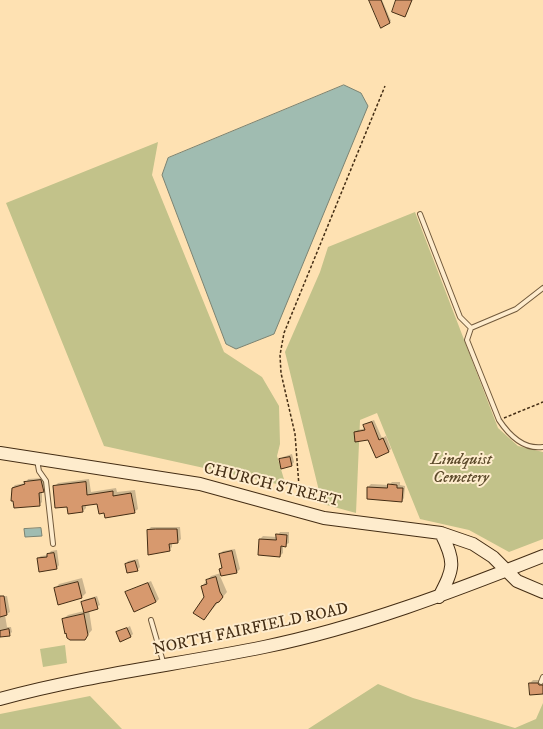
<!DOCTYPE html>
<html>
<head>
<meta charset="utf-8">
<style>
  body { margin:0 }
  canvas { display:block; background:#fee1b2 }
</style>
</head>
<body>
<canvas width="543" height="729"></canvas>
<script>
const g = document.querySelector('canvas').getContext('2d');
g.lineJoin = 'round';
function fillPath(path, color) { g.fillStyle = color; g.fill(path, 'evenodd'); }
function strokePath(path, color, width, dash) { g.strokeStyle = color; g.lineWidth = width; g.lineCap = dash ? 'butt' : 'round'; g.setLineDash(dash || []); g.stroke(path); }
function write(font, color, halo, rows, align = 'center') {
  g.font = font + ' "IM FELL DW Pica",serif'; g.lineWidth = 4; g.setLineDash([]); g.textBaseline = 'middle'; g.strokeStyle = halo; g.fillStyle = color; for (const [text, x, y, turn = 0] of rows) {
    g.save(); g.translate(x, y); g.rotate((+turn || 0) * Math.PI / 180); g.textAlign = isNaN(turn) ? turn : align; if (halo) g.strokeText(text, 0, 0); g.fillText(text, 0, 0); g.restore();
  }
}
fillPath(new Path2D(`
  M158 142 152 175 224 352 262 377 279 406 280 444 277 456 286 486 104 446 6 203Z
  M415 212 498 428 518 446 543 452V539L509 552 469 530 420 519 377 413 360 420 356 513 323 504 320 495 285 352 320 272 328 247Z
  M65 645 67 663 43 667 40 649Z
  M378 684 413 698 515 728 536 719 543 703V729H308Z
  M90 696 122 729H0V714Z`), '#c2c28a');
const water = new Path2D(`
  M344 85 361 93 368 106 274 334 236 349 226 344 162 175 168 158Z
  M41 528 42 536 25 537 24 529Z`);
fillPath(water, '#a0bcb1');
strokePath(water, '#7b8372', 1);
fillPath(new Path2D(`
  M370 0H382L391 21 390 22 381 26Z
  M374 420 382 438 386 436 391 449 389 451 355 432 358 430 366 428 365 426 367 423Z
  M292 454 294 462 292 465 280 460 283 457Z
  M44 478 46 489 42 492V502L39 505 12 488 15 485 26 483 28 479Z
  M89 479 91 492 116 488 117 492 135 490 138 509 134 512 98 503 86 505V508L83 511 68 506 54 487 58 483Z
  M392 482H400V485L405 486 404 498 402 501 368 487 371 484 389 485Z
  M151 527H180L181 539 178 542H172V547L169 550 148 530Z
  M280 532H289V543L283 546V553L280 556 260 539 263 536 277 537Z
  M235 549 240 569 237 572 220 576 227 592 204 619 205 597 202 586 211 576 221 573 220 569 223 566 220 554 223 551Z
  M57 550 59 565 57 568 38 558 41 556 48 555 51 551Z
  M138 559 140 567 137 570 126 564 128 561Z
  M82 578 86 593 82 597 55 589 59 584Z
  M151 581 159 599 156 602 127 592Z
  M7 596 10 612 5 615 7 627H11L12 632 9 635 0 636V597Z
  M97 596 100 605 89 610 92 630 84 639 80 640 63 619 68 615 84 611 82 603 84 600Z
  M130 626 133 634 130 637 117 633Z
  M533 680H541L543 682V693L530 683Z`), '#0003');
const building = new Path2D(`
  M369 0H381L390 23 381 28Z
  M396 0H412L405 17 392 12Z
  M372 422 379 440 383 438 389 452 376 458 368 440 355 442 354 432 365 430 363 425Z
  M290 457 292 466 281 469 279 459Z
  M41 480 44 492 39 493 40 506 14 508 13 501H11L12 488 25 484 24 482Z
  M86 482 87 495 113 491V496L131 493 135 513 105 518 104 513 99 514 97 504 82 506 83 512 68 514 67 507 55 508 53 486Z
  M388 484 397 485V488H403L402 502 367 499V487L387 488Z
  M156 529H177L178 543 169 544 170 551 148 555 147 530Z
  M276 534 287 535 286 547 281 546 280 557 258 555 259 539 276 540Z
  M232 551 237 573 221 576 219 569 222 568 219 554Z
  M54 553 57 569 39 572 37 558 47 557V554Z
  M135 561 138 571 127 573 125 564Z
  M216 577 220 592 223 597 219 602 216 603 204 620 193 613 204 597 201 586 207 584 206 580Z
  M78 582 82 598 58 605 54 588Z
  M148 583 156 602 134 612 125 592Z
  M0 596H4L7 615 0 617Z
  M95 598 98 609 84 613 81 602Z
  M84 614 88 635 85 640H70L67 638 66 633 65 634 62 619Z
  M127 628 131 637 120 642 116 632Z
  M9 629 10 636 0 637V631Z
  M529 683H538L539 685H543V694L530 695Z`);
fillPath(building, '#d7996e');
strokePath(building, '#442d14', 1);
const lane = new Path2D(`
  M420 214 460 317 471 328
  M543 288 516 309 471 328 467 340 499 420C509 435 523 450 543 447
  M37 460 39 471 46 481 53 544
  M151 620 164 665
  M541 682 543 677`);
const secondary = new Path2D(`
  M0 453 200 484 324 518 441 533 473 544 493 557 517 581 543 592
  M439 597C454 568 456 563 441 533
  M0 699C87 675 176 665 264 647 361 627 452 592 543 556`);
strokePath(lane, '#725a3c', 6);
strokePath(secondary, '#442d14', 14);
strokePath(new Path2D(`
  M504 418 543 402
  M299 486 295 434 281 373 280 355 284 333 385 86`), '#442d14', 1.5, [3, 2]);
strokePath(lane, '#feeccd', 4);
strokePath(secondary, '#feeccd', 12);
write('italic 16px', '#5d4b2c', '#feeccd', [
  ["Lindquist",461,461],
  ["Cemetery",461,479]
]);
write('16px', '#442d14', '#feeccd', [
  ["CHURCH STREET",272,486,14],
  ["NORTH FAIRFIELD ROAD",251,630,-12]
]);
</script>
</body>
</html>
